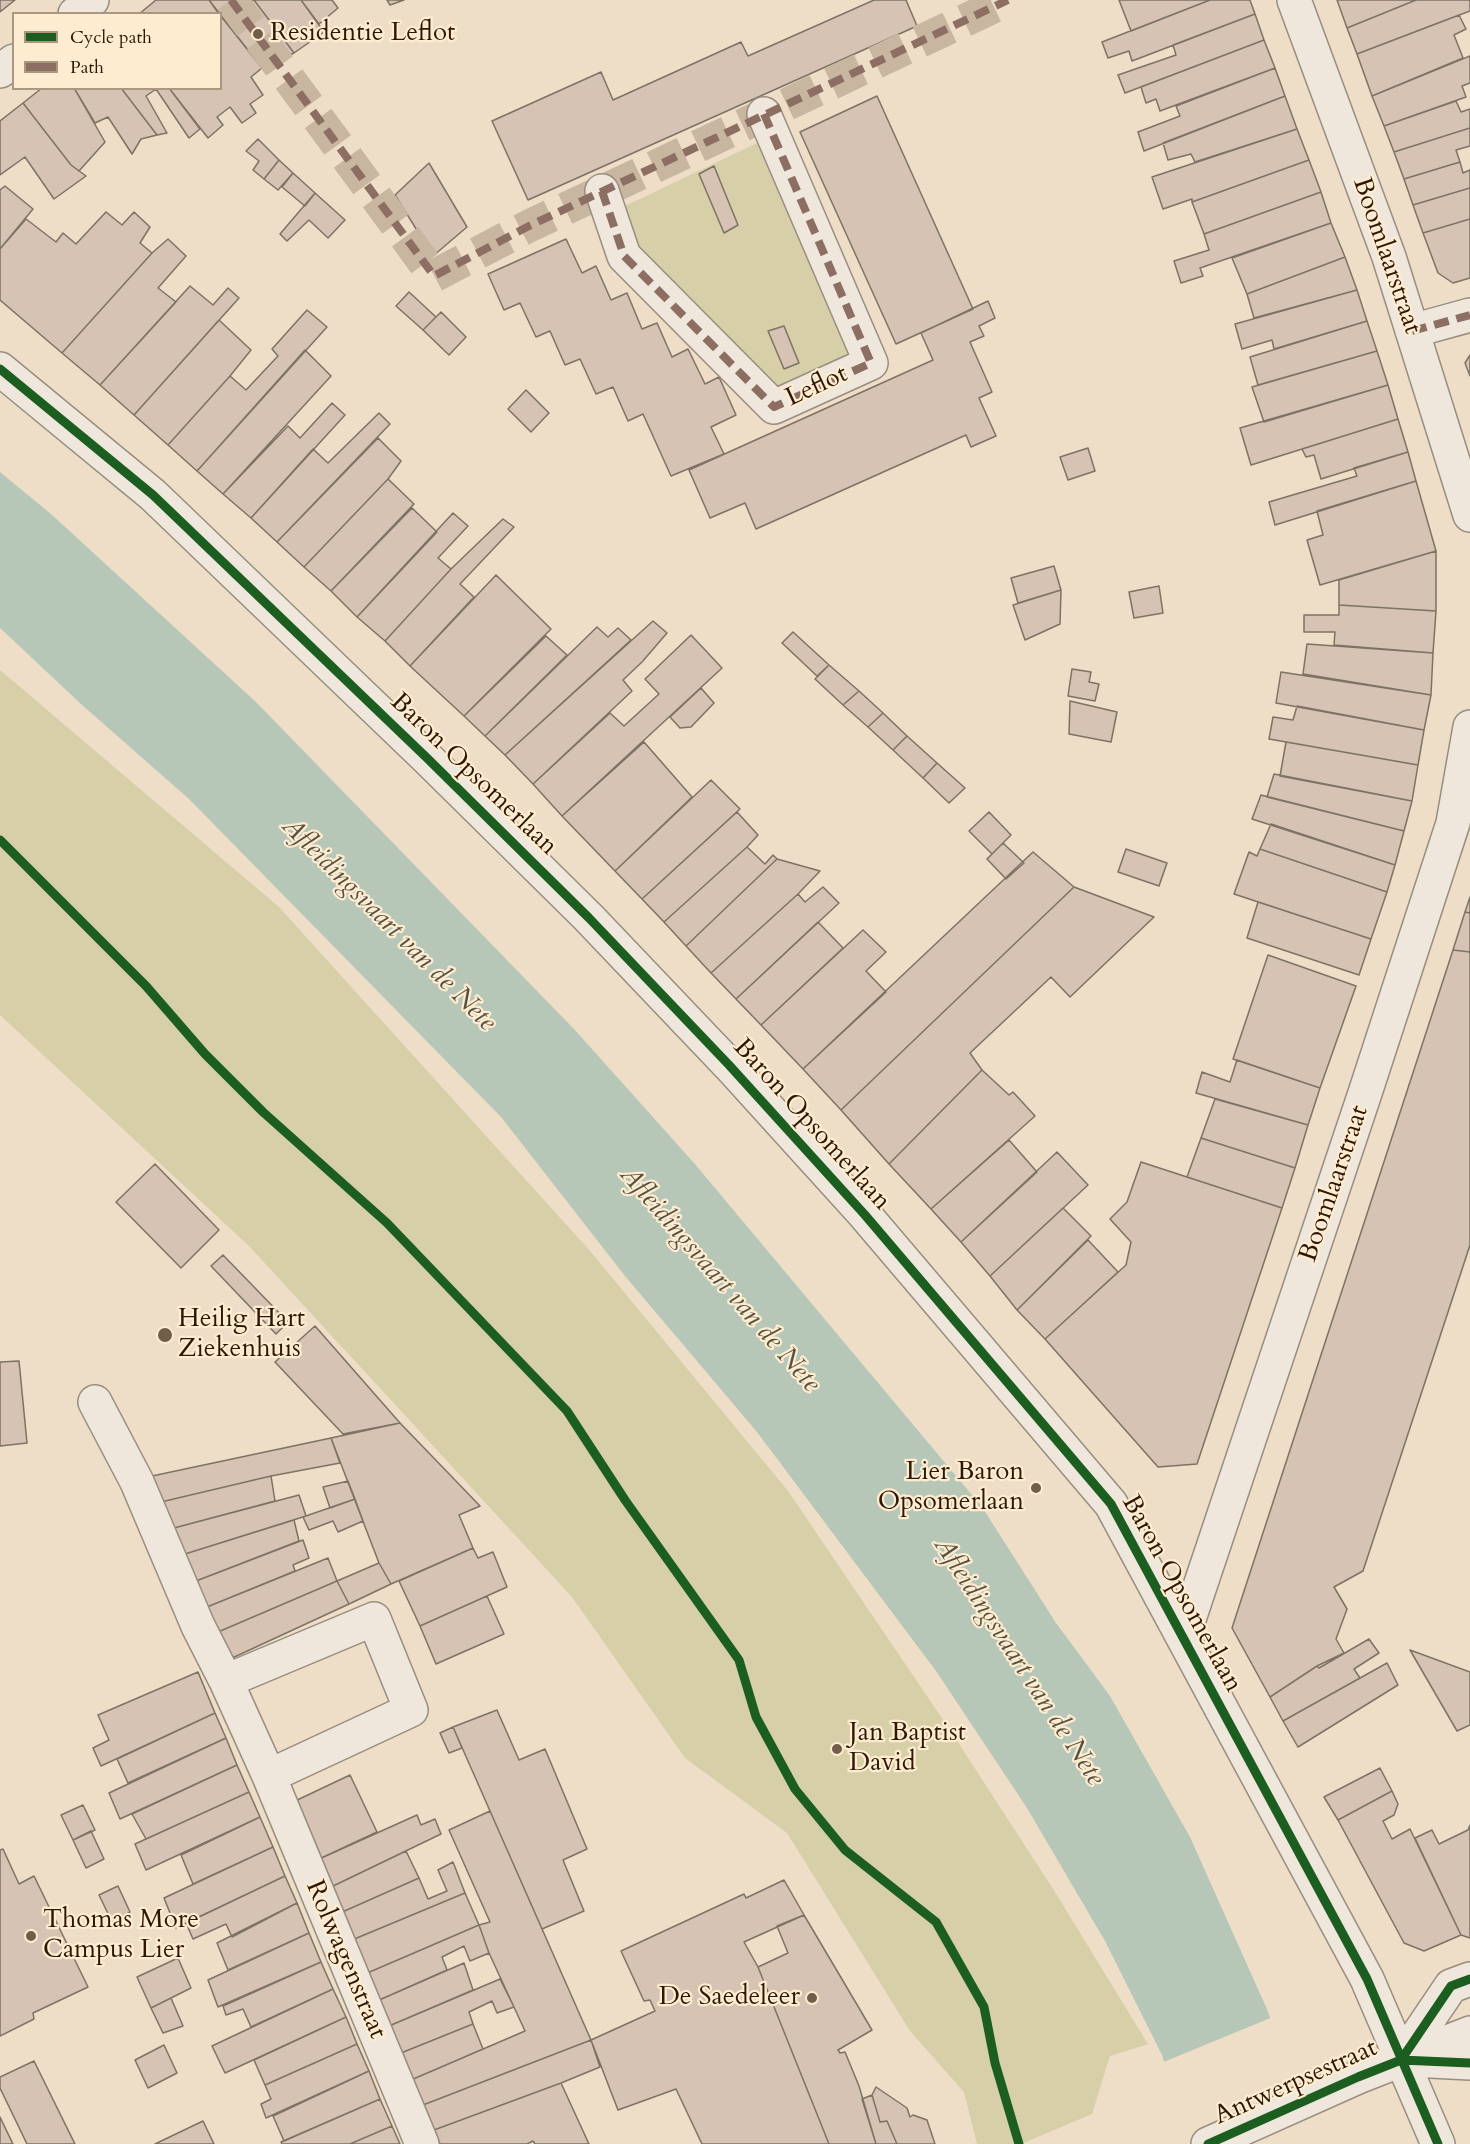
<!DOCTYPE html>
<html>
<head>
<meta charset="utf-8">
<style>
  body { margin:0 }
  #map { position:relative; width:1470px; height:2144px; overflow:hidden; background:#eedec8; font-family:Cardo,serif }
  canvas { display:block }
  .legend { position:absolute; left:12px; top:12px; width:210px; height:78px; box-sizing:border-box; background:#feecd1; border:2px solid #ab977f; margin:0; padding:8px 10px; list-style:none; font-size:18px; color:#2e1705 }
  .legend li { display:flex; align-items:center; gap:12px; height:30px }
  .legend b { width:30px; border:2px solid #ab977f }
</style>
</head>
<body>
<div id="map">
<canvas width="1470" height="2144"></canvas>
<ul class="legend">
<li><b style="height:8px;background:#1b5e20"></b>Cycle path</li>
<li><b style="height:8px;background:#8d6e63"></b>Path</li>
</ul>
</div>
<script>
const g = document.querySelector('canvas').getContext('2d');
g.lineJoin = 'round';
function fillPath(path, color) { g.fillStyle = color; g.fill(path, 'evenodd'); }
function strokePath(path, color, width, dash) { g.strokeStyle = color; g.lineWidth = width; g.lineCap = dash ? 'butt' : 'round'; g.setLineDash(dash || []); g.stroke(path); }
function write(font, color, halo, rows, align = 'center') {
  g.font = font + ' Cardo,serif'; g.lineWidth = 4.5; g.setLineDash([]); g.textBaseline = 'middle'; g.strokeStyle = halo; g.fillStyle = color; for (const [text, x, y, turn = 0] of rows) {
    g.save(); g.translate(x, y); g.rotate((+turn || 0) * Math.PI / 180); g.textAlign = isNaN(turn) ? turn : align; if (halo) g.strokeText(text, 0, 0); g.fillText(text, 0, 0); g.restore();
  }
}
fillPath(new Path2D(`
  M757 143 851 356 780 389 636 250 621 208Z
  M0 670 279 907 591 1252 788 1491 952 1733 1055 1892 1148 2044 1110 2056 1092 2114 1021 2144H977L964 2092 910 2031 787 1833 685 1758 572 1597 413 1424 249 1246 0 1015Z`), '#d6cfa7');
fillPath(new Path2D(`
  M0 472 51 514 256 702 574 1029 694 1163 982 1507 1056 1623 1110 1696 1190 1837 1266 2007 1320 2144H1191L1162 2055 1105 1941 1027 1808 936 1671 757 1432 625 1276 501 1117 189 799 81 704 0 628Z`), '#b7c7b7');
fillPath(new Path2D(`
  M1273 2017 1323 2144H1188L1161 2063Z`), '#eedec8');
const building = new Path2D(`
  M0 0H15L0 12Z
  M156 0H209L219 14H139Z
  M209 0H254L294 53 262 68Z
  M254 0H301L324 32 294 53Z
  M301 0H332L338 8 319 24Z
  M387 0H404L390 5Z
  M874 0H906L917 26 528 200 492 121 601 72 613 100 741 42 748 56Z
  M1119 0H1210L1131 31Z
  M1210 0H1250L1255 14 1132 61 1129 51 1108 58 1102 42Z
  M1337 0H1416L1347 28Z
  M1416 0H1470V11L1357 54 1347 28Z
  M1255 14 1264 40 1125 93 1118 75 1176 55 1173 45Z
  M220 15 262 68 251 77 263 95 250 104 256 113 242 123 230 107 217 117 223 125 208 138 169 88H220Z
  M1459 15 1466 29 1454 35 1463 58 1372 96 1357 54Z
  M1264 40 1275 68 1160 111 1156 99 1146 103 1141 87Z
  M1470 56V83L1462 86 1466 97 1384 126 1372 96Z
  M1275 68 1285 96 1144 151 1138 132 1180 116 1176 106Z
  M42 88H74L105 142 79 171 71 165 23 103Z
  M74 88H121L157 135 141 139 132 154 108 117 95 123Z
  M121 88H169L200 129 189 138 156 89 146 96 167 133 157 135Z
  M877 96 973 309 896 344 800 132Z
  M1285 96 1297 129 1195 162 1191 154 1168 160 1163 143Z
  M1456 101 1461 112 1470 109V128L1394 152 1384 126Z
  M23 103 71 165 86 176 54 199 25 157 0 175V121Z
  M1470 128V146L1456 150 1460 162 1404 179 1394 152Z
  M1297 129 1309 160 1192 202V199L1163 209 1152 177Z
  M258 139 279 160 264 179 253 170 259 161 246 151Z
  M279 160 293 173 278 190 264 179Z
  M1309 160 1321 192 1204 234 1192 202Z
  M1460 162 1463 173 1470 170V188L1413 205 1404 179Z
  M429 163 467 227 433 256 395 195Z
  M714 166 738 225 724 233 699 174Z
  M293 173 315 193 305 206 282 187Z
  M5 186 33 209 0 249V190Z
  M1470 188V219L1423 233 1413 205Z
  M1321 192 1331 223 1200 268 1203 276 1181 283 1174 261 1209 250 1204 234Z
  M315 193 345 220 328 238 309 220 287 241 280 234Z
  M106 212 122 225 134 212 150 227 140 243 152 253 62 353 0 300V249L26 219 56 242 63 233 76 244Z
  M1470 219V278L1453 283 1438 273 1423 233Z
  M1331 223 1345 257 1247 294 1232 258Z
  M168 239 186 256 158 288 176 302 100 385 62 353 152 253Z
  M566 239 582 273 596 266 611 300 627 293 642 329 657 323 672 357 688 349 705 384 719 377 736 415 711 427 724 454 671 476 643 414 628 421 613 387 596 394 580 359 565 365 550 331 536 337 520 303 504 310 488 274Z
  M1345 257 1357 290 1254 318 1247 294Z
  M190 286 213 305 228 288 239 298 134 415 100 385Z
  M1357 290 1367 321 1274 349 1272 340 1242 349 1235 324Z
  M409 292 436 317 423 330 396 306Z
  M988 301 995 318 979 326 984 336 970 342 992 392 979 398 996 436 971 447 966 435 756 529 745 503 710 518 689 470 933 360 921 333Z
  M307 310 327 327 197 471 168 445 230 376 246 390 278 356 272 349Z
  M441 312 466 337 449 355 423 330Z
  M219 320 251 350 230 376 168 445 134 415Z
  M1367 321 1377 351 1258 385 1250 357Z
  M784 326 799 363 784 369 768 331Z
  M305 350 331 376 223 494 197 471Z
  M1377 351 1388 385 1264 422 1252 387Z
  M1470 355V376L1465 363Z
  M1388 385 1398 419 1251 465 1240 428Z
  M526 390 549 413 531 432 508 409Z
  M332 403 345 415 251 518 223 494 288 426 300 438Z
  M379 413 390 424 277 542 251 518 313 449 328 463Z
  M1398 419 1408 452 1321 479 1314 455 1306 457 1302 449Z
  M378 438 401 461 388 479 304 567 277 542Z
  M1088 448 1095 471 1068 480 1060 457Z
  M1408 452 1416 481 1275 525 1269 502 1357 476 1354 468Z
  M388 479 414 504 331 591 304 567Z
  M1416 481 1436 551 1320 585 1307 540 1323 535 1317 511Z
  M412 508 437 532 357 617 331 591Z
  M453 513 468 526 438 558 451 569 385 641 357 617Z
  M503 519 514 527 460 584 474 597 410 666 385 641 451 569Z
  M1436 551V611L1339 605V580Z
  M1054 566 1061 590 1018 603 1011 578Z
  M496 575 551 629 464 716 410 666Z
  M1159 586 1163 613 1134 618 1129 592Z
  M1061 590 1060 624 1025 640 1013 605Z
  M1339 605 1436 611 1433 653 1334 645 1335 632H1304V615H1339Z
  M653 621 667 633 642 662 623 680 632 691 533 784 505 755Z
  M597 627 608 637 618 628 631 640 505 755 485 736Z
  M793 632 829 665 817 676 782 643Z
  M691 635 722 668 562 816 533 784 610 713 624 726 659 694 645 679Z
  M546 636 567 655 485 736 464 716Z
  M1307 644 1433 653 1431 695 1303 674Z
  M829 665 859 691 843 705 815 679Z
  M1072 669 1091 672 1089 682 1099 684 1095 701 1068 696Z
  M1281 672 1431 695 1424 730 1276 703Z
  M701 688 714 703 691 727 680 728 670 717Z
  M859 691 883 713 868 727 843 705Z
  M1070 701 1117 712 1111 742 1069 734Z
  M1297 706 1424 730 1418 765 1269 739 1273 717 1293 720Z
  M883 713 907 736 893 750 868 727Z
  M907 736 937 763 923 778 893 750Z
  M644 742 692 797 615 871 562 816Z
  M1286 742 1418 765 1412 801 1280 776Z
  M937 763 965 788 949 803 923 778Z
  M1274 774 1412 801 1404 831 1267 797Z
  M711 780 740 809 642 899 615 871Z
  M1261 795 1404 831 1395 865 1252 819Z
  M737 812 758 835 747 847 664 922 642 899Z
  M989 812 1011 835 992 854 969 831Z
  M1271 824 1395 865 1387 892 1260 849Z
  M1003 843 1024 863 1006 879 987 859Z
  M747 847 765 864 773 855 777 859 686 946 664 922Z
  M1126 849 1167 863 1159 886 1118 872Z
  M1260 849 1387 892 1371 939 1234 894 1249 852 1257 856Z
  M1033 852 1074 887 841 1110 803 1069Z
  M777 859 820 871 798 894 711 973 686 946Z
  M823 887 839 903 736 999 711 973 798 894 805 902Z
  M1074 887 1154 917 1070 997 1051 977 970 1053 982 1070 889 1164 841 1110Z
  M1470 897V913L1465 912Z
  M1258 902 1371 939 1359 975 1247 938Z
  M1465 912 1470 913V952L1453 950Z
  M818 922 843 948 761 1025 736 999Z
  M863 930 886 952 866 971 886 992 803 1069 761 1025Z
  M1453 950 1470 952V1245L1363 1571 1334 1587 1347 1609 1336 1639 1344 1653 1317 1666 1270 1697 1232 1628Z
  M1268 955 1356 986 1320 1088 1233 1059Z
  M1237 1060 1320 1088 1308 1125 1196 1093 1202 1072 1230 1082Z
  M982 1070 1009 1095 1013 1092 1035 1116 931 1209 889 1164Z
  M1215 1099 1308 1125 1295 1168 1201 1138Z
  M1201 1138 1295 1168 1282 1208 1187 1177Z
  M1009 1140 1037 1172 961 1242 931 1209Z
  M1057 1152 1088 1185 990 1276 961 1242Z
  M1141 1162 1282 1208 1197 1464 1158 1467 1045 1339 1126 1265 1131 1242 1110 1219 1127 1202Z
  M155 1164 219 1230 181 1268 116 1202Z
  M1063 1208 1091 1236 1017 1310 990 1276Z
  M1088 1240 1118 1272 1045 1339 1017 1310Z
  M223 1255 288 1322 276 1334 211 1266Z
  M315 1326 400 1423 343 1434 275 1362Z
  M19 1361 27 1443 0 1446V1362Z
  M400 1423 480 1506 459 1515 473 1548 391 1584 379 1563 331 1438Z
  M331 1438 340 1463 271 1476 161 1502 152 1476Z
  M271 1476 275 1501 174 1528 161 1502Z
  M348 1481 355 1499 330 1508 323 1487Z
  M299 1495 306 1516 185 1554 174 1528Z
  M355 1499 363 1521 338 1532 333 1521 309 1530 303 1517Z
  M294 1520 299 1541 196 1581 185 1554Z
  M303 1540 309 1558 293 1565 295 1571 207 1607 196 1581Z
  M473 1548 478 1558 493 1552 507 1587 420 1626 399 1581Z
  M328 1558 337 1581 218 1632 207 1607Z
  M379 1563 391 1584 349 1604 337 1581Z
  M337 1581 349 1604 230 1659 218 1632Z
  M487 1596 504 1634 436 1664 420 1626Z
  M1369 1639 1379 1653 1354 1669 1360 1678 1283 1721 1270 1697 1317 1666 1319 1668Z
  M1410 1650 1470 1672V1725L1457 1731Z
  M1387 1663 1398 1685 1298 1747 1283 1721Z
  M198 1672 215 1713 101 1766 93 1748 109 1740 98 1715Z
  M497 1710 519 1760 545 1749 587 1849 563 1860 584 1911 542 1929 453 1727Z
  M215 1713 226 1738 128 1783 117 1759Z
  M453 1727 462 1748 449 1753 440 1733Z
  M226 1738 237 1765 120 1819 109 1793Z
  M237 1765 249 1792 146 1839 132 1814Z
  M1380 1768 1392 1791 1338 1820 1324 1797Z
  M350 1775 377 1832 317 1860 293 1802Z
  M1392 1791 1398 1804 1394 1815 1383 1821 1392 1839 1410 1829 1461 1935 1424 1951 1404 1943 1338 1820Z
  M249 1792 260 1817 146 1870 135 1844Z
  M83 1805 95 1830 73 1840 61 1815Z
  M490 1811 591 2040 423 2105 411 2080 525 2031 489 1953 479 1925 490 1922 449 1830Z
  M417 1815 421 1825 435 1819 441 1834 329 1888 317 1860Z
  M260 1817 273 1847 193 1884 181 1855Z
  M1470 1825V1938L1461 1935 1415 1838 1432 1830 1439 1844 1468 1830Z
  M91 1831 104 1859 86 1868 73 1840Z
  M273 1847 285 1876 176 1928 164 1898Z
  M3 1849 19 1884 34 1876 88 1987 33 2013 34 2019 0 2036V1850Z
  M406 1851 419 1878 340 1913 329 1888Z
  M453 1862 465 1893 352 1940 340 1913 419 1878 428 1899 447 1891 438 1870Z
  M285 1876 297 1903 232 1937 226 1924 193 1939 186 1923Z
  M784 1880 804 1915 744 1942 758 1967 829 2144H702L676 2089 618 2110 591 2040 655 2011 650 2000 644 2001 621 1951 744 1894 746 1898Z
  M118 1886 130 1912 112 1922 99 1895Z
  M465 1893 479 1925 365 1974 352 1940Z
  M297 1903 309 1933 228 1970 217 1943Z
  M804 1915 872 2030 838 2050 840 2053 845 2052 859 2086 876 2144H829L758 1967 788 1953 777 1926Z
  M479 1925 489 1953 470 1961 464 1946 442 1957 447 1970 377 2001 365 1974Z
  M309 1933 321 1962 218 2007 208 1980Z
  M178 1958 191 1988 151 2008 137 1977Z
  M321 1962 333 1989 251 2027 243 2009 226 2015 223 2006Z
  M464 1963 473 1990 389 2026 377 2001Z
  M500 1979 514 2007 497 2013 492 2001 469 2012 473 2024 401 2053 389 2026Z
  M333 1989 346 2017 225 2073 212 2046Z
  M171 1998 183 2026 163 2033 151 2008Z
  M346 2017 357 2044 265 2085 254 2060Z
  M473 2024 483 2049 411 2080 401 2053Z
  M591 2040 600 2067 561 2083 434 2130 423 2105Z
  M357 2044 369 2071 266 2118 261 2104 271 2099 265 2085Z
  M164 2045 177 2073 148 2088 135 2060Z
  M34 2061 75 2144H27L0 2088V2077Z
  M369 2071 380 2099 284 2141 273 2116Z
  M561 2083 589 2144H535L533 2141 527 2144H440L434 2130Z
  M876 2087 907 2108 910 2117 913 2115 927 2120 935 2144H897L887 2121 880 2122 872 2095Z
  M872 2095 880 2122 887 2121 897 2144H876L862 2099Z
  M380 2099 392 2126 350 2144H282L281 2142Z
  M0 2117 13 2144H0Z
  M203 2121 214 2144H155Z
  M392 2126 400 2144H350Z`);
fillPath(building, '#d6c3b3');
strokePath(building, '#7d7264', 1.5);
strokePath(new Path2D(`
  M231 0 434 276 529 226 1008 0`), '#c8b6a1', 33, [33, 16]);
const minor = new Path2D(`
  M1294 0 1389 257 1470 515
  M75 14 92 0
  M0 71 14 61
  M602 191 624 256 774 407 871 363 764 114
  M1412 331 1470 315
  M0 369 153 495 427 758 589 918 729 1065 865 1215 1111 1504 1367 1979 1438 2144
  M95 1402 137 1482 198 1626 226 1681 269 1776 422 2144
  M1183 1637 1366 1090 1453 823 1470 727
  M226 1681 374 1619 411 1710 269 1776
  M1401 2060 1451 1986 1470 1979
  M1411 2060 1470 2063
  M1208 2144 1358 2077 1470 2033`);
strokePath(minor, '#988d7e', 36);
strokePath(minor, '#efe7dc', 33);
strokePath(new Path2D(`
  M231 0 434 276 529 226 1008 0
  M602 191 624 256 774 407 871 363 764 114
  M1412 331 1470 315`), '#8d6e63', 8, [15, 8]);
strokePath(new Path2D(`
  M0 369 153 495 427 758 589 918 729 1065 865 1215 1111 1504 1367 1979 1438 2144
  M0 840 146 986 205 1054 263 1112 387 1223 567 1411 625 1500 739 1660 756 1717 795 1789 845 1850 936 1922 984 2007 995 2063 1019 2144
  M1401 2060 1451 1986 1470 1979
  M1208 2144 1358 2077 1401 2060 1470 2063`), '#1b5e20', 9);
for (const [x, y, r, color] of [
  [258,34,6,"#715d49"],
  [165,1335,8,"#715d49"],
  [1036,1488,6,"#715d49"],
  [837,1749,6,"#715d49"],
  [31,1936,6,"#715d49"],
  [812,1998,6,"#715d49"]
]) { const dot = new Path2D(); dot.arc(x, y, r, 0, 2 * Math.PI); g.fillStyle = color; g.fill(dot); strokePath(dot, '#feecd1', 2); }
write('26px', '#2e1705', '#feecd1', [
  ["Residentie Leflot",270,34],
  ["Heilig Hart",178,1320],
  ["Ziekenhuis",178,1350],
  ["Lier Baron",1024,1473,"right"],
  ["Opsomerlaan",1024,1503,"right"],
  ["Jan Baptist",849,1734],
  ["David",849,1764],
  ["Thomas More",43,1921],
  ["Campus Lier",43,1951],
  ["De Saedeleer",800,1998,"right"]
], 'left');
write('26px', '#2e1705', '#feecd1', [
  ["Boomlaarstraat",1386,256,71],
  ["Leflot",817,387,-25],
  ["Baron Opsomerlaan",473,775,44],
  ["Baron Opsomerlaan",811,1125,48],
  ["Boomlaarstraat",1335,1184,-71],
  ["Baron Opsomerlaan",1181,1594,61],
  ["Rolwagenstraat",345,1960,67],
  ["Antwerpsestraat",1296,2083,-24]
]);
write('italic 27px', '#565141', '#feecd1', [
  ["Afleidingsvaart van de Nete",388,925,45],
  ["Afleidingsvaart van de Nete",719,1280,49],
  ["Afleidingsvaart van de Nete",1018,1662,57]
]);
</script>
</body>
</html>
